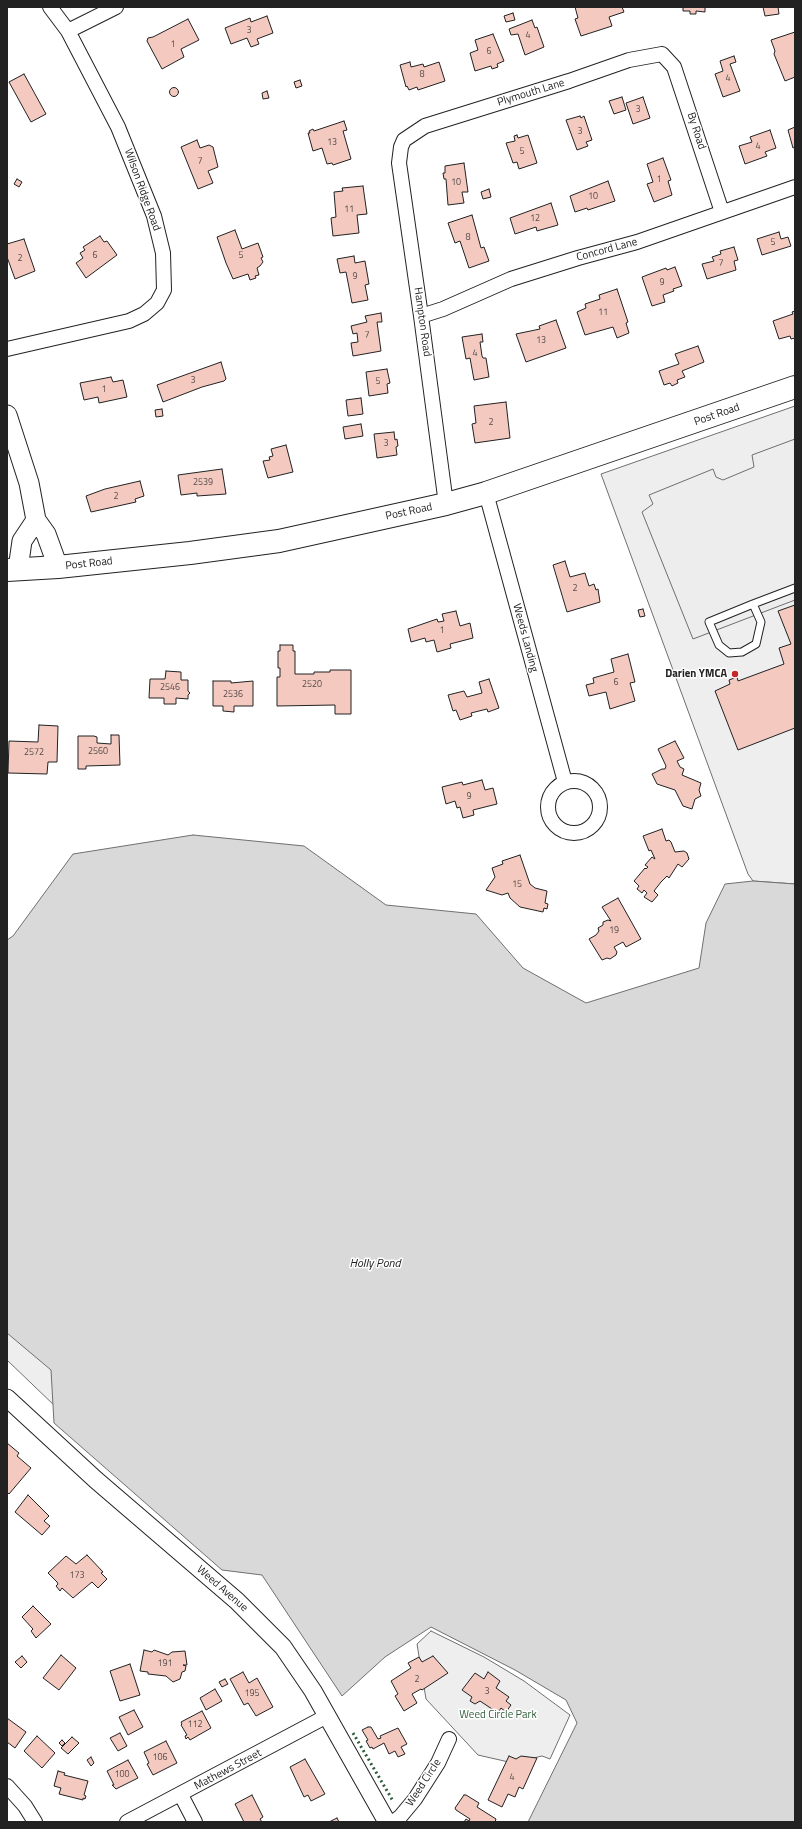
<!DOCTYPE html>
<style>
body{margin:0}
#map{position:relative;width:802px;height:1829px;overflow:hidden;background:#fff;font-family:"Titillium Web",sans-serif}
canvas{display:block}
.frame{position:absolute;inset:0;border:8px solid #222;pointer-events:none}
</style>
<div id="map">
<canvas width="802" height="1829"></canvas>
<div class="frame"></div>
</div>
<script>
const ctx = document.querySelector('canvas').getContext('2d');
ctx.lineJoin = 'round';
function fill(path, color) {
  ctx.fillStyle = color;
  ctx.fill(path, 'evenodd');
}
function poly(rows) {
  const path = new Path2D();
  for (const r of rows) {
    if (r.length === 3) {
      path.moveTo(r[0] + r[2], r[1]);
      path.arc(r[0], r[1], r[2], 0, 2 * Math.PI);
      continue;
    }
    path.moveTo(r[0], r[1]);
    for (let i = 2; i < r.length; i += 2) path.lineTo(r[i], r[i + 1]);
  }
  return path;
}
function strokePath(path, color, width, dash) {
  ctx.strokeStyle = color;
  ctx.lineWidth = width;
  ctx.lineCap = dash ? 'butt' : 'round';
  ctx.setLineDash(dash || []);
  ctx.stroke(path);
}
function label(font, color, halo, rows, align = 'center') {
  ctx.font = font + ' "Titillium Web",sans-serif';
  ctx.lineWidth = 3;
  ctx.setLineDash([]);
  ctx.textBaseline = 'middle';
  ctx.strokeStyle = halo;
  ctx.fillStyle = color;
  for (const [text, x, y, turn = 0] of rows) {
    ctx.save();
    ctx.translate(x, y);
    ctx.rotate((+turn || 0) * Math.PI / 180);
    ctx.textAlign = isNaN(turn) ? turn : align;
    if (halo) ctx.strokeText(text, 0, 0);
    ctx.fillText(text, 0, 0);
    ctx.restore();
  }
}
const green = poly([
 [795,406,795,884,753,881,748,874,601,474,795,406],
 [7,1304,51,1338,83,1433,7,1360,7,1304],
 [431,1631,484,1657,524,1681,570,1715,550,1759,542,1756,513,1763,478,1755,426,1699,417,1644,431,1631]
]);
fill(green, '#eee');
strokePath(green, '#6f6f6f', 1);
const parking = poly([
 [795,439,795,600,693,639,642,512,653,504,649,495,713,469,716,477,723,480,754,467,752,455,795,439]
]);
fill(parking, '#ededed');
strokePath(parking, '#6f6f6f', 1);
const water = poly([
 [193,835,304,846,386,905,476,914,523,968,586,1003,699,968,706,923,725,884,753,881,795,884,795,1822,528,1822,577,1723,566,1700,515,1670,431,1627,385,1657,342,1696,262,1575,222,1570,54,1423,51,1370,7,1333,7,940,13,936,73,854,193,835]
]);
fill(water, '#d9d9d9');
strokePath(water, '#6f6f6f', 1);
const building = poly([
 [575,7,622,7,624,12,609,17,612,26,581,36,575,19,578,18,575,7],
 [683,7,705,7,705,12,696,11,696,14,690,14,690,11,683,11,683,7],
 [763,7,778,7,779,14,765,16,763,7],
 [513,13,515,20,506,22,504,16,513,13],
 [267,16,273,33,257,39,259,44,251,47,247,38,231,44,225,28,250,18,251,22,267,16],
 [188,19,199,40,181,49,184,57,162,69,147,41,148,38,153,37,188,19],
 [532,20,535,28,537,27,544,47,525,55,518,34,511,35,509,29,532,20],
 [795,32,795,77,785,81,774,54,775,51,771,40,795,32],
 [493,34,504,61,497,64,498,67,492,69,491,66,475,71,470,53,478,50,475,40,493,34],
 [734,56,736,62,730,64,740,91,723,97,715,74,723,71,720,61,734,56],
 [410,62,411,67,423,64,424,67,439,62,445,81,418,90,417,87,409,90,407,86,406,87,400,65,410,62],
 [24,74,46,114,31,122,9,82,24,74],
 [300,80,302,86,296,88,294,82,300,80],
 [174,92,4.5],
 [267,91,269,98,263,99,262,93,267,91],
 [622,97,626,110,614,114,609,101,622,97],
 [643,97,650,118,633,124,626,103,643,97],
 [580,116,581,118,584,116,592,140,586,142,588,146,577,150,566,120,580,116],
 [344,121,347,130,343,131,351,159,333,165,332,163,327,164,322,148,313,151,308,133,310,133,309,131,313,129,314,131,344,121],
 [795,127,795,147,793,148,788,130,795,127],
 [770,130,776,148,765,152,767,156,745,164,739,146,752,142,750,137,770,130],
 [517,135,518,138,528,135,537,163,519,169,517,162,513,163,506,143,515,141,514,136,517,135],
 [197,140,200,148,209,145,213,147,218,167,208,171,213,183,198,189,181,147,197,140],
 [663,158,671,180,668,181,672,195,654,202,647,184,653,182,647,164,663,158],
 [464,163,468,192,462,192,464,203,448,205,446,179,444,179,443,173,445,173,445,166,464,163],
 [17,179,22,182,19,187,14,184,17,179],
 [608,181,615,201,588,210,587,208,575,212,570,196,608,181],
 [363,186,367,214,357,215,359,233,333,236,331,218,336,217,334,192,343,191,342,188,363,186],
 [489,189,491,197,483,199,481,192,489,189],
 [551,203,558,225,537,231,536,227,515,234,510,218,551,203],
 [472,215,481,248,484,247,489,261,469,268,460,241,455,243,448,223,472,215],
 [235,230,242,249,258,243,263,257,261,258,263,262,260,266,257,268,259,275,255,276,256,278,250,280,248,274,233,279,226,263,217,237,235,230],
 [779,232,781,239,788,237,791,246,762,255,757,239,779,232],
 [100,236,104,242,107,241,117,255,86,278,76,263,83,258,80,253,85,250,83,247,100,236],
 [24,239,35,271,15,279,7,257,7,244,24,239],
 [734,247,738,260,734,261,736,270,707,279,702,264,714,261,712,257,721,254,720,251,734,247],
 [354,256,355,263,365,261,369,284,365,285,368,300,352,303,346,272,340,273,337,259,354,256],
 [675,267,682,286,673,289,674,291,663,295,665,302,652,306,642,277,666,268,667,270,675,267],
 [617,289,628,322,626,323,629,333,617,338,613,327,585,335,577,312,586,308,585,304,600,299,599,295,617,289],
 [795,311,795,338,791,339,790,336,779,339,773,321,793,314,792,312,795,311],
 [381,313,382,322,377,322,381,351,353,356,351,343,358,342,357,333,353,334,351,326,367,322,365,316,381,313],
 [556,320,566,348,526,362,516,334,540,329,539,326,556,320],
 [482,334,483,342,480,342,482,356,483,358,486,358,489,377,474,380,470,358,466,359,462,337,482,334],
 [698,346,704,362,682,371,685,377,677,380,678,383,672,386,670,383,664,385,659,371,679,364,675,354,698,346],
 [221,362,226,379,224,381,202,387,163,402,157,385,221,362],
 [387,369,390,383,387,384,388,393,369,396,366,372,387,369],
 [111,377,113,382,123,380,127,397,99,403,98,397,84,400,80,383,111,377],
 [361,398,363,414,348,416,346,400,361,398],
 [506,402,510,438,475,443,472,424,476,423,474,406,506,402],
 [162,409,163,416,156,417,155,410,162,409],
 [361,424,363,436,345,439,343,427,361,424],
 [394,432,395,440,397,439,398,446,396,447,397,455,377,458,374,434,394,432],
 [286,445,293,472,268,478,263,461,270,460,269,457,273,456,271,449,286,445],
 [222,469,226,494,197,496,197,493,181,495,178,475,222,469],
 [140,481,144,496,135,499,136,502,91,512,86,496,105,489,140,481],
 [565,561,570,577,585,573,589,586,594,584,596,590,598,589,600,602,567,612,553,565,565,561],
 [795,605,795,728,738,750,715,691,730,684,729,680,737,677,738,681,784,664,779,648,791,644,778,611,795,605],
 [643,609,645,616,640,617,638,610,643,609],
 [456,611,460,626,470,623,473,638,450,644,451,648,437,652,434,640,426,642,425,638,411,642,408,629,437,619,438,622,444,621,442,614,456,611],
 [280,645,293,645,293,651,295,651,295,674,314,674,314,672,330,672,330,670,351,670,351,714,335,714,335,705,277,706,277,677,280,677,280,668,278,668,278,651,280,651,280,645],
 [628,654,635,682,630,683,635,701,610,709,606,692,589,696,586,685,594,683,593,678,614,672,611,659,628,654],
 [166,671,181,672,181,680,188,680,188,691,190,693,188,695,188,699,176,698,176,704,164,704,164,698,149,698,150,679,165,679,166,671],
 [489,679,499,708,488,712,487,709,471,713,472,716,460,720,456,710,453,711,448,695,464,691,467,697,482,693,479,682,489,679],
 [213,681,231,681,231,683,253,681,253,706,234,706,234,712,223,711,223,706,213,706,213,681],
 [39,725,58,726,57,762,48,762,47,774,8,773,9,741,38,742,39,725],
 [111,735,119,735,120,765,86,766,86,769,78,769,78,736,94,736,97,737,97,743,111,744,111,735],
 [675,741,684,758,677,761,680,767,684,769,682,775,701,783,699,790,701,796,695,799,692,809,683,806,675,790,657,784,652,774,662,769,665,769,666,766,658,749,675,741],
 [482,780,485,790,493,788,497,804,473,810,474,815,463,818,460,807,457,808,455,801,446,804,442,787,462,782,463,785,482,780],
 [662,829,666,841,669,840,671,842,675,852,684,851,687,853,689,859,682,867,678,864,669,878,667,876,661,882,654,891,658,895,652,902,644,897,647,893,644,890,642,893,637,889,639,886,634,881,645,868,646,869,648,867,645,865,652,857,655,859,651,850,649,851,643,836,662,829],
 [520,855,530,884,535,888,547,891,545,903,548,904,547,909,544,908,543,912,520,907,510,898,508,893,502,895,486,890,495,877,492,868,503,864,502,861,520,855],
 [618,898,641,939,626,947,623,942,614,947,617,952,616,955,610,959,607,958,602,960,589,939,596,935,599,931,598,928,603,925,603,922,608,920,611,921,602,907,618,898],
 [7,1443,19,1453,17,1456,31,1468,9,1494,7,1492,7,1443],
 [28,1495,49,1516,44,1521,50,1526,42,1535,15,1512,28,1495],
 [87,1555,103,1572,101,1573,107,1579,98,1588,92,1582,73,1598,62,1588,60,1591,56,1586,58,1584,57,1582,48,1573,66,1556,76,1564,87,1555],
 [33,1606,51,1624,36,1638,31,1631,33,1629,22,1617,33,1606],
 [144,1650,152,1652,154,1650,168,1655,172,1652,185,1651,187,1665,183,1665,186,1666,185,1671,182,1672,180,1679,173,1682,166,1676,148,1674,148,1672,140,1671,144,1650],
 [61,1655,76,1668,59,1690,43,1678,61,1655],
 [22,1656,27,1662,21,1668,15,1662,22,1656],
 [433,1656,448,1673,422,1690,421,1689,412,1694,417,1703,404,1711,395,1696,398,1694,391,1681,411,1668,408,1663,419,1657,422,1662,433,1656],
 [130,1664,140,1695,120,1701,110,1671,130,1664],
 [243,1672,249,1683,257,1678,273,1707,256,1716,248,1703,244,1705,230,1679,243,1672],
 [488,1672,500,1681,496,1688,509,1697,506,1701,511,1705,506,1712,501,1708,498,1713,480,1701,475,1704,470,1701,472,1697,462,1690,475,1673,484,1679,488,1672],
 [225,1679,228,1684,222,1687,219,1682,225,1679],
 [215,1689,222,1701,206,1710,200,1698,215,1689],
 [134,1710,143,1727,128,1735,119,1717,134,1710],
 [202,1711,211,1728,190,1740,188,1737,186,1739,185,1736,187,1735,181,1725,182,1724,181,1722,202,1711],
 [7,1718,26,1732,15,1748,7,1742,7,1718],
 [368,1727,371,1727,378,1739,381,1738,380,1736,398,1728,407,1744,401,1747,405,1754,398,1757,395,1751,389,1754,384,1743,373,1749,372,1747,370,1748,366,1741,368,1740,362,1730,368,1727],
 [120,1733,127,1746,118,1751,110,1738,120,1733],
 [37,1736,55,1753,42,1768,24,1751,37,1736],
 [72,1737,79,1743,68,1754,61,1748,72,1737],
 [62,1740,65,1743,62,1746,59,1743,62,1740],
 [166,1741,177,1763,153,1775,147,1764,149,1763,144,1752,166,1741],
 [509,1756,516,1759,521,1756,537,1758,523,1789,519,1787,515,1797,508,1794,502,1807,488,1800,509,1756],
 [91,1757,94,1763,91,1766,87,1760,91,1757],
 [305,1759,325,1794,311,1801,308,1795,304,1797,290,1767,305,1759],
 [128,1760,138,1778,116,1789,112,1785,114,1785,107,1771,128,1760],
 [58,1771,65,1773,64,1775,88,1781,84,1795,86,1796,85,1799,83,1798,83,1800,59,1794,61,1788,54,1786,58,1771],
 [252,1795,263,1817,260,1819,262,1822,244,1822,235,1804,252,1795],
 [464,1795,466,1795,479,1803,477,1807,496,1819,495,1822,464,1822,466,1819,469,1821,470,1819,456,1810,455,1808,464,1795],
 [337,1818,339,1822,329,1822,337,1818]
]);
fill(building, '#f3c9c0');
strokePath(building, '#222', 1);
const service = poly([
 [753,604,761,622,756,644,742,652,729,653,719,645,709,622,753,604,795,588]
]);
const minor = poly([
 [68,31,116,7],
 [421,316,443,309,511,279,578,258,637,242,795,187],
 [7,349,129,321,144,314,157,303,164,290,163,253,154,216,118,127,68,31,50,7],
 [486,493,565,782],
 [446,504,421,316,399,163,401,147,404,140,425,126,569,81,629,60,662,54,674,67,722,212],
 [574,807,26],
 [7,1786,25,1806,35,1822],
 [181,1795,195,1822],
 [127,1822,327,1716],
 [393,1822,400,1817,415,1799,438,1763,449,1739]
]);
const tertiary = poly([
 [7,1398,96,1480,237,1601,283,1647,313,1691,387,1822]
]);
const secondary = poly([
 [7,415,29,483,36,520,46,534,58,567],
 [18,569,22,541,36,520]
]);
const primary = poly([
 [7,570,58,567,190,553,279,541,446,504,486,493,795,387]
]);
strokePath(service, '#222', 9);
strokePath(minor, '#222', 16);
strokePath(tertiary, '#222', 19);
strokePath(secondary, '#222', 21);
strokePath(primary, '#222', 24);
strokePath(service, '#fff', 7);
strokePath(minor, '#fff', 14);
strokePath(tertiary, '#fff', 17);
strokePath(secondary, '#fff', 19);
strokePath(primary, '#fff', 22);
strokePath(poly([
 [353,1733,393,1801]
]), '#2f5e38', 3, [2, 3]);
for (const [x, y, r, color] of [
 [735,674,4,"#c62828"]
]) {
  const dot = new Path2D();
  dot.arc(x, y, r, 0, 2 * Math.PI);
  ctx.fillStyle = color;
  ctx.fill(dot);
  strokePath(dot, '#fff', 1.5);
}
label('9px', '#564c4a', null, [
 ["3",249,31],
 ["4",528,36],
 ["1",173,45],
 ["6",489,52],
 ["8",422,75],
 ["4",728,79],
 ["3",638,110],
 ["3",580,132],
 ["13",332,143],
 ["4",758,147],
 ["5",522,152],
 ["7",200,162],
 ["1",659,180],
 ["10",456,183],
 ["10",593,197],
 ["11",349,210],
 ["12",535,219],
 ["8",468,238],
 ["5",773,243],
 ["6",95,256],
 ["5",241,256],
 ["2",20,259],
 ["7",721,264],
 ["9",355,277],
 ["9",662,283],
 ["11",603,313],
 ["7",367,336],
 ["13",541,341],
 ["4",475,354],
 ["3",193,381],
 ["5",378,382],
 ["1",104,390],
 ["2",491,423],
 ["3",386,444],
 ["2539",203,483],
 ["2",116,497],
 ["2",575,589],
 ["1",442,631],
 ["6",616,683],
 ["2520",312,685],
 ["2546",170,688],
 ["2536",233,695],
 ["2560",98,752],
 ["2572",34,753],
 ["9",469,797],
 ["15",517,885],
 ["19",614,931],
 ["173",77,1576],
 ["191",165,1664],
 ["2",417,1680],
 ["3",487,1692],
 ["195",252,1694],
 ["112",195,1725],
 ["106",160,1758],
 ["100",122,1775],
 ["4",512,1778]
]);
label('11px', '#222', '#fff', [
 ["Plymouth Lane",531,93,-17],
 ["By Road",696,131,72],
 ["Wilson Ridge Road",142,190,70],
 ["Concord Lane",607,250,-15],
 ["Hampton Road",422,322,82],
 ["Post Road",717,415,-19],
 ["Post Road",409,512,-12],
 ["Post Road",89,564,-6],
 ["Weeds Landing",525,638,75],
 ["Weed Avenue",222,1589,41],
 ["Mathews Street",228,1770,-28],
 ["Weed Circle",424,1783,-57]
]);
label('bold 11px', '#222', '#fff', [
 ["Darien YMCA",727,674]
], 'right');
label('11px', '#2f5e38', '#fff', [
 ["Weed Circle Park",498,1715]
]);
label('italic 12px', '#222', '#fff', [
 ["Holly Pond",375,1264]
]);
</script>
